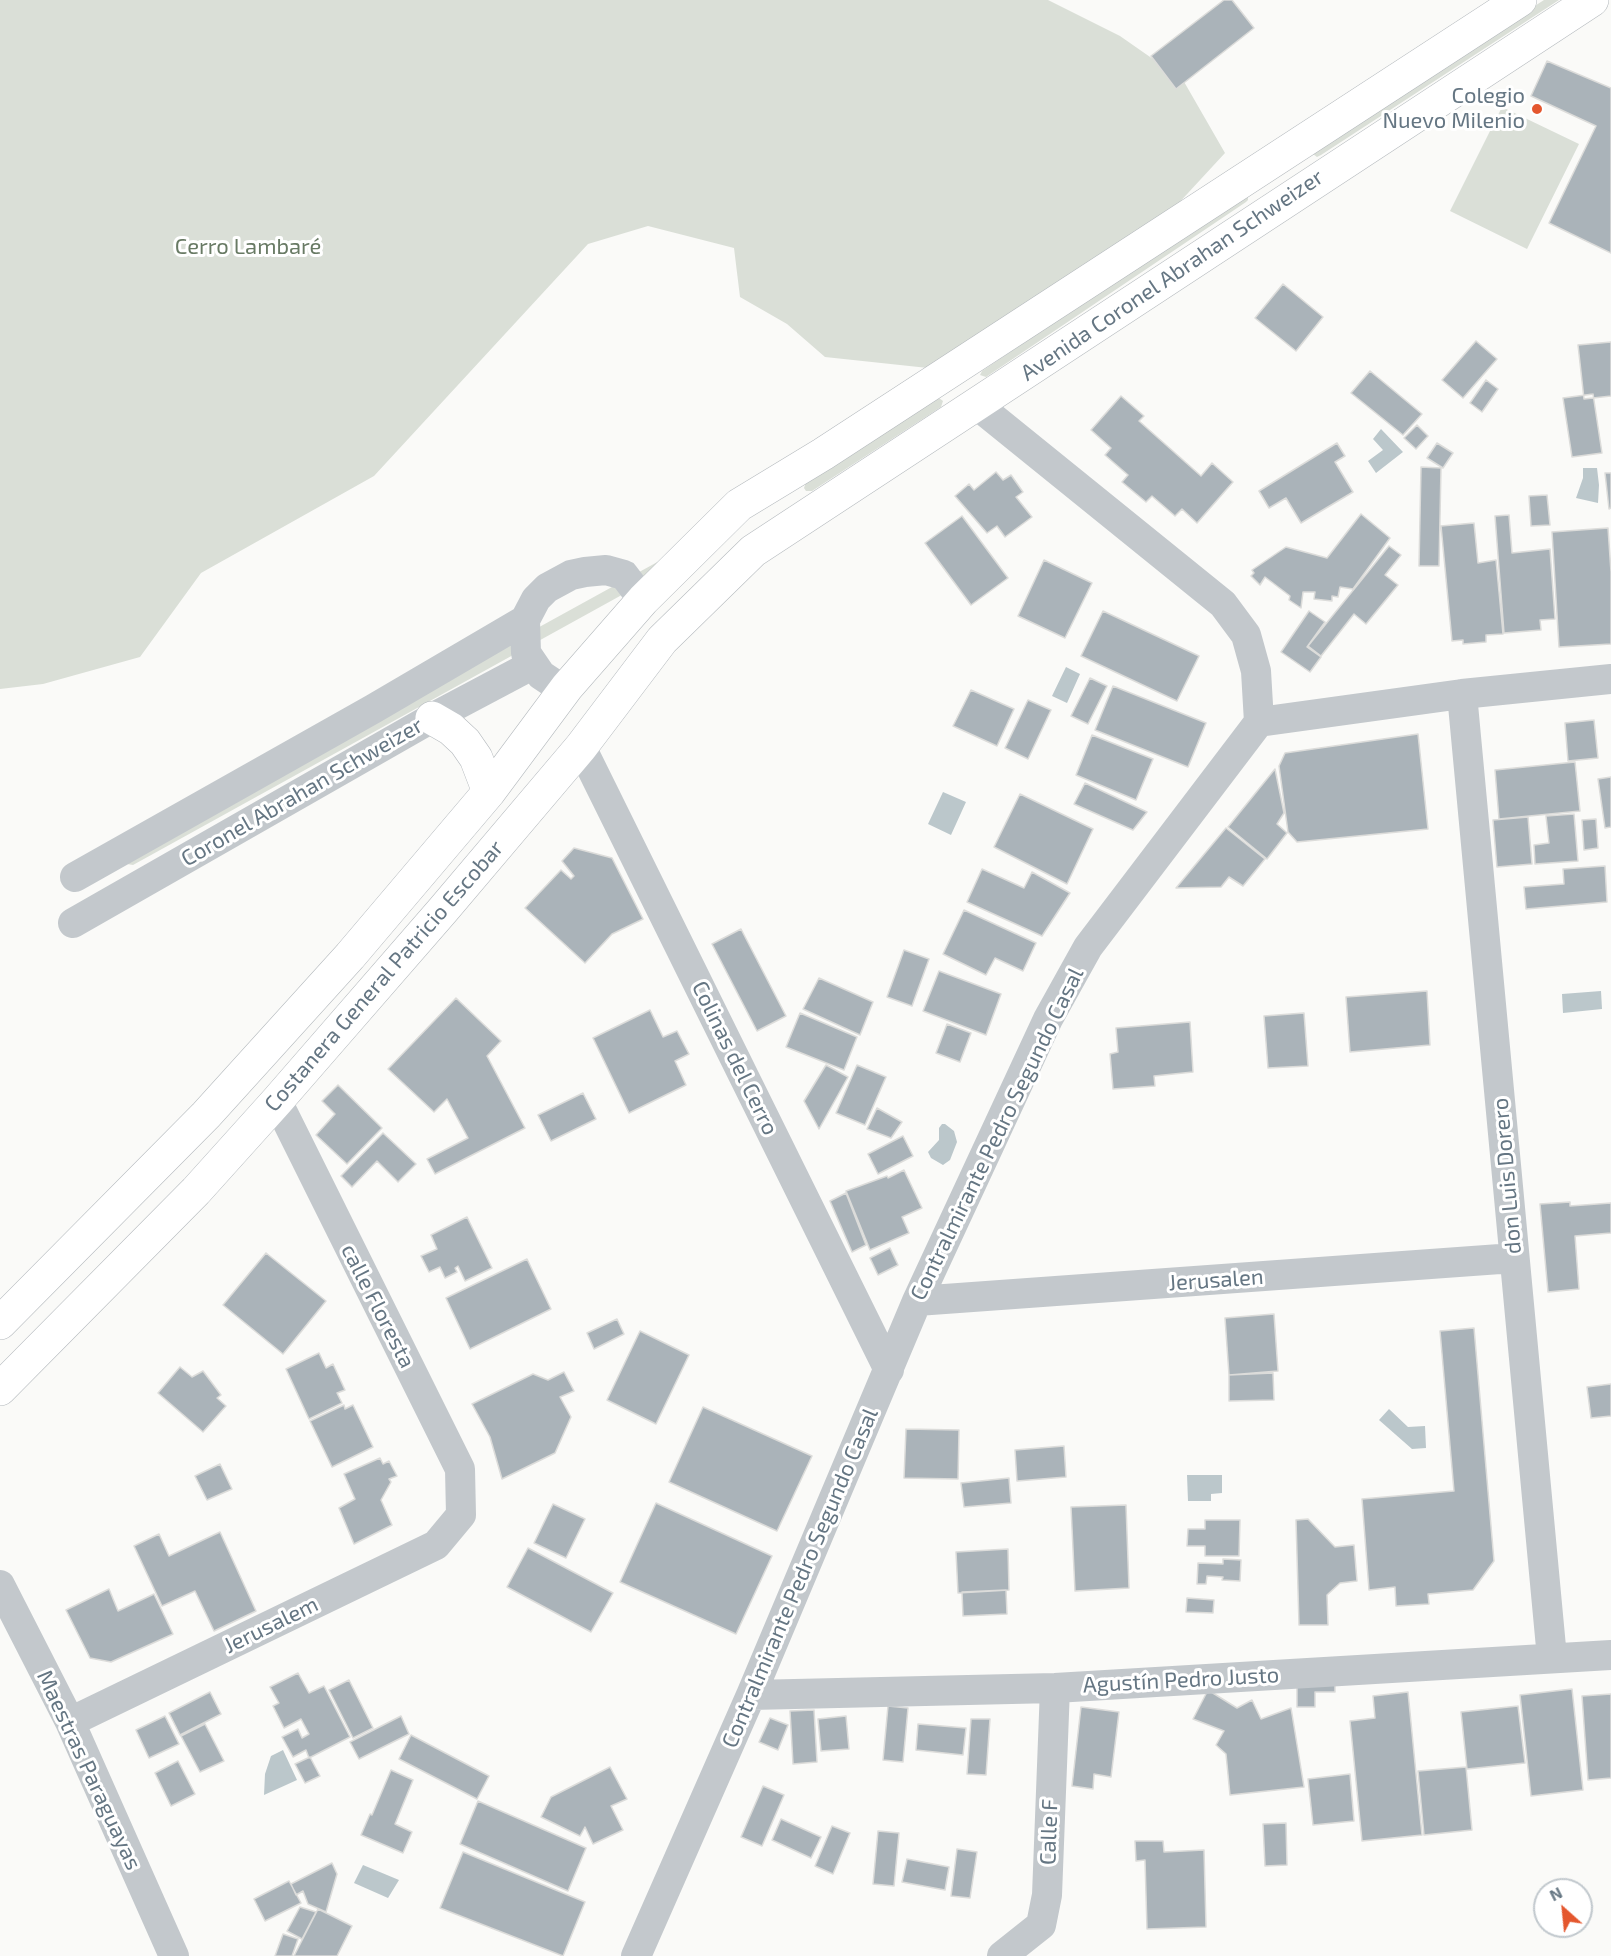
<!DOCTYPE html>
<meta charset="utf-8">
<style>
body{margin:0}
#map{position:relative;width:1611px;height:1956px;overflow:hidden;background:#fafaf8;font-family:"Exo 2",sans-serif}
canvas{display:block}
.north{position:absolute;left:1533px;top:1878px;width:60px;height:60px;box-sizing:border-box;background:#fff;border:2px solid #c1c8cd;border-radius:50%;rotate:333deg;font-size:16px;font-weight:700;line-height:24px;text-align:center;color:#657683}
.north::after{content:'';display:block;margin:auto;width:21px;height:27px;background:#e4572e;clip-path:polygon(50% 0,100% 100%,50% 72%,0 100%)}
</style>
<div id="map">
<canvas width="1611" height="1956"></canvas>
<div class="north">N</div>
</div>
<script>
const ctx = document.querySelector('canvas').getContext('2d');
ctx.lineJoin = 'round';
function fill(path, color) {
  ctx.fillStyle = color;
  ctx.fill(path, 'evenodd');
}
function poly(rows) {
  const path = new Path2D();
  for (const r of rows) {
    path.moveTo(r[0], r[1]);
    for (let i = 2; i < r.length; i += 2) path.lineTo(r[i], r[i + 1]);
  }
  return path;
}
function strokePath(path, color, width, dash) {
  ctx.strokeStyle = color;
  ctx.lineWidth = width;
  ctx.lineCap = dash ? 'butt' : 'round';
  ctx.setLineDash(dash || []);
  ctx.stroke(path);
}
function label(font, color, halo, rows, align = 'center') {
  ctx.font = font + ' "Exo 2",sans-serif';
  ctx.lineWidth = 6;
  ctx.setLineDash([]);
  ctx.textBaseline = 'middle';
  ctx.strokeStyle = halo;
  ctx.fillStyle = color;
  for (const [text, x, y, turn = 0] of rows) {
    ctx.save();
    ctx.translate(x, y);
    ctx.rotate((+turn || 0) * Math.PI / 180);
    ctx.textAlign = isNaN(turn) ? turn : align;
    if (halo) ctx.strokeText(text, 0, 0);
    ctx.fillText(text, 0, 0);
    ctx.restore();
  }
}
fill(poly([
 [0,0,1048,0,1120,36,1183,80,1225,153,1176,206,928,368,825,357,787,324,740,297,734,248,648,226,588,244,374,476,201,573,140,657,43,684,0,689],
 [1544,0,1559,0,1321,155,1317,157,1313,154,1316,148],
 [1502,107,1579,144,1527,249,1450,211],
 [1242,196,1248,196,1248,200,1246,202,986,377,980,375,982,371],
 [939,398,943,401,941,407,812,491,806,491,804,488,806,482],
 [661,560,667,570,133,865,127,864,127,854]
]), '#dadfd7');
fill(poly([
 [1381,429,1403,452,1376,473,1368,461,1383,450,1373,439],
 [1583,468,1597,468,1599,485,1598,503,1576,498,1583,478],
 [1066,667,1080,674,1067,703,1052,696],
 [943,792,966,802,951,835,928,824],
 [1601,991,1602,1009,1563,1013,1562,994],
 [942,1124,945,1124,954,1131,957,1142,950,1160,943,1165,931,1158,928,1152,939,1140,939,1128],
 [1389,1409,1408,1427,1425,1426,1426,1448,1412,1449,1379,1420],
 [1187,1475,1222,1475,1222,1493,1211,1494,1211,1501,1188,1501],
 [283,1750,297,1780,264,1795,265,1774,271,1756],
 [363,1865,399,1880,388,1898,354,1883]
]), '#bbc7cb');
const building = poly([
 [1224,0,1232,0,1254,28,1176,89,1151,56,1224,0],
 [1547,61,1611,88,1611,253,1549,223,1596,126,1531,96,1547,61],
 [1283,284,1323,317,1296,351,1255,318,1283,284],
 [1476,341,1497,359,1463,398,1442,380,1476,341],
 [1611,342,1611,396,1584,399,1578,345,1611,342],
 [1370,371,1422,414,1403,435,1351,393,1370,371],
 [1486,380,1498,389,1482,412,1470,403,1486,380],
 [1593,394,1602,453,1572,457,1563,398,1593,394],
 [1121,396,1144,416,1139,421,1201,476,1212,463,1233,482,1197,523,1182,509,1175,516,1152,496,1146,502,1122,482,1128,475,1105,455,1111,448,1091,430,1121,396],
 [1417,425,1428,436,1416,449,1404,438,1417,425],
 [1337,443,1345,456,1335,462,1353,492,1301,523,1286,498,1269,508,1259,491,1337,443],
 [1437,443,1453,453,1443,468,1427,458,1437,443],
 [1421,467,1441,468,1439,566,1419,566,1421,467],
 [996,472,1003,480,1011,475,1023,492,1016,497,1032,517,1005,537,997,526,987,533,955,496,969,484,974,490,996,472],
 [1605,473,1611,473,1611,508,1609,509,1605,473],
 [1547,495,1550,525,1531,526,1529,496,1547,495],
 [1361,514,1390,538,1353,589,1340,587,1338,597,1332,596,1332,601,1314,599,1315,592,1303,592,1301,608,1289,600,1290,596,1265,577,1260,585,1251,576,1254,573,1252,570,1286,547,1327,558,1361,514],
 [1509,515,1512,553,1550,549,1555,619,1540,620,1541,630,1504,633,1495,516,1509,515],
 [962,516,1008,578,971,605,925,543,962,516],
 [1474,523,1478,563,1496,560,1503,634,1486,635,1486,642,1463,644,1463,640,1452,641,1441,526,1474,523],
 [1608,528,1611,572,1611,644,1559,647,1552,532,1608,528],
 [1389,546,1401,555,1385,575,1398,585,1366,624,1354,614,1321,656,1308,646,1389,546],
 [1044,560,1092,583,1065,638,1018,616,1044,560],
 [1103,611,1199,656,1177,701,1081,656,1103,611],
 [1309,611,1325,622,1307,647,1321,657,1310,672,1281,652,1309,611],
 [1090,678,1107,686,1088,724,1071,716,1090,678],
 [1113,686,1206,723,1188,767,1095,730,1113,686],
 [971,690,1014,709,997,746,953,726,971,690],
 [1028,700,1051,710,1028,759,1005,748,1028,700],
 [1594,720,1598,758,1568,761,1565,723,1594,720],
 [1418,734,1428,829,1297,842,1288,832,1279,766,1285,753,1418,734],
 [1092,735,1153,759,1136,800,1076,775,1092,735],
 [1575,762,1580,811,1499,819,1495,770,1575,762],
 [1275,769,1284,813,1277,824,1287,833,1267,859,1228,827,1275,769],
 [1611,777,1611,827,1605,828,1598,779,1611,777],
 [1085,783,1147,812,1133,830,1074,804,1085,783],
 [1020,794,1093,829,1067,884,994,847,1020,794],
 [1574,814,1578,861,1535,864,1534,845,1549,843,1546,816,1574,814],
 [1528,817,1532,864,1497,867,1493,820,1528,817],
 [1596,819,1598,848,1584,850,1582,820,1596,819],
 [1226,828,1265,859,1243,886,1229,877,1221,887,1176,888,1226,828],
 [574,848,612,858,643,919,612,934,585,963,525,908,561,870,571,879,574,876,562,861,574,848],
 [1605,866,1607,902,1526,909,1524,887,1564,884,1563,869,1605,866],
 [982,869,1024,888,1032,872,1070,893,1042,936,967,902,982,869],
 [964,910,1036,943,1023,971,995,958,986,975,943,954,964,910],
 [741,929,786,1016,757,1031,712,944,741,929],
 [904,950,929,959,912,1006,887,997,904,950],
 [939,971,1001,994,986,1035,923,1011,939,971],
 [819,978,873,1002,860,1035,803,1009,819,978],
 [1427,991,1430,1045,1350,1052,1346,997,1427,991],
 [456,998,501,1041,487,1056,525,1128,435,1174,427,1159,468,1138,447,1099,434,1112,388,1069,456,998],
 [650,1010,663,1037,677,1031,689,1054,675,1061,686,1085,629,1113,593,1038,650,1010],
 [800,1013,857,1037,844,1070,786,1047,800,1013],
 [1304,1013,1308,1066,1268,1068,1264,1016,1304,1013],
 [1190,1022,1193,1072,1154,1076,1155,1086,1113,1089,1110,1054,1118,1052,1116,1028,1190,1022],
 [947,1024,971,1033,960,1062,936,1053,947,1024],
 [826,1065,848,1077,819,1129,804,1101,826,1065],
 [857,1065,886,1077,865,1125,836,1113,857,1065],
 [338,1085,382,1128,347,1164,316,1135,335,1114,322,1101,338,1085],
 [583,1093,596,1119,551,1141,538,1115,583,1093],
 [877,1108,902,1122,891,1138,867,1129,877,1108],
 [383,1133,416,1164,398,1182,377,1161,352,1187,341,1176,383,1133],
 [903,1136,913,1156,878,1174,868,1154,903,1136],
 [904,1170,922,1208,902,1217,909,1233,870,1250,846,1191,887,1176,888,1178,904,1170],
 [846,1193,866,1245,852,1252,830,1201,846,1193],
 [1570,1202,1570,1206,1611,1203,1611,1233,1575,1236,1579,1289,1548,1292,1540,1204,1570,1202],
 [467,1217,492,1268,465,1281,458,1266,455,1268,457,1272,445,1278,440,1267,429,1272,421,1256,437,1249,431,1235,467,1217],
 [890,1248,898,1265,878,1275,870,1258,890,1248],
 [266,1253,326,1301,283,1354,223,1305,266,1253],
 [527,1259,551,1309,470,1349,446,1298,527,1259],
 [1274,1314,1278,1371,1229,1375,1225,1318,1274,1314],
 [617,1319,624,1334,594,1349,587,1333,617,1319],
 [1474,1328,1494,1561,1473,1590,1428,1594,1429,1604,1396,1606,1395,1587,1369,1590,1362,1499,1454,1491,1440,1331,1474,1328],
 [640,1331,689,1355,656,1424,607,1400,640,1331],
 [319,1353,326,1368,333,1364,345,1390,337,1393,342,1403,309,1419,286,1369,319,1353],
 [180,1367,192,1377,203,1371,221,1395,217,1398,226,1406,203,1432,158,1393,180,1367],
 [564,1372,574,1391,560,1397,571,1417,555,1453,502,1479,490,1437,472,1404,533,1374,548,1380,564,1372],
 [1273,1373,1274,1400,1229,1401,1229,1375,1273,1373],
 [1611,1384,1611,1416,1591,1418,1587,1387,1611,1384],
 [344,1405,345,1409,353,1405,373,1447,332,1467,310,1421,344,1405],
 [703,1407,812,1456,777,1531,669,1482,703,1407],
 [906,1429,959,1430,958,1479,904,1478,906,1429],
 [1064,1446,1066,1477,1017,1481,1015,1450,1064,1446],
 [380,1458,383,1464,389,1461,397,1476,389,1479,391,1482,381,1500,392,1525,354,1544,339,1508,355,1499,344,1474,380,1458],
 [220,1464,232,1489,207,1500,195,1476,220,1464],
 [1009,1478,1011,1503,964,1507,961,1483,1009,1478],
 [656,1503,772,1556,736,1634,620,1582,656,1503],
 [553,1504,585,1519,566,1558,534,1543,553,1504],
 [1126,1505,1129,1588,1075,1591,1071,1507,1126,1505],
 [1308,1519,1335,1547,1354,1545,1357,1581,1340,1583,1327,1595,1328,1625,1299,1625,1296,1520,1308,1519],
 [1205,1520,1240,1520,1239,1556,1205,1556,1205,1546,1187,1546,1188,1529,1205,1529,1205,1520],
 [220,1532,256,1611,214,1631,195,1591,162,1606,134,1546,159,1534,169,1556,220,1532],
 [528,1548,613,1593,591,1632,507,1587,528,1548],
 [1008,1549,1009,1590,958,1593,956,1552,1008,1549],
 [1223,1559,1241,1560,1240,1581,1222,1580,1223,1577,1207,1576,1206,1584,1197,1584,1198,1563,1223,1564,1223,1559],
 [109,1589,118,1611,154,1594,173,1634,111,1662,90,1658,66,1610,109,1589],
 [1006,1590,1007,1614,963,1616,962,1592,1006,1590],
 [1187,1598,1214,1600,1213,1613,1186,1612,1187,1598],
 [298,1673,309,1693,324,1686,350,1737,309,1758,306,1750,293,1757,282,1737,298,1729,302,1738,309,1734,301,1719,284,1728,273,1706,279,1703,270,1687,298,1673],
 [1335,1679,1335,1692,1315,1692,1315,1707,1297,1707,1297,1680,1335,1679],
 [349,1680,373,1728,353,1738,329,1690,349,1680],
 [1572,1689,1583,1790,1531,1796,1520,1695,1572,1689],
 [1208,1690,1237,1708,1252,1700,1261,1719,1291,1708,1304,1787,1230,1795,1226,1754,1216,1745,1224,1731,1193,1719,1208,1690],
 [210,1692,221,1714,180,1735,169,1713,210,1692],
 [1408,1692,1422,1835,1362,1841,1350,1721,1375,1718,1373,1696,1408,1692],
 [1611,1694,1611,1778,1588,1780,1582,1696,1611,1694],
 [888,1706,908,1708,903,1762,883,1760,888,1706],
 [1518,1706,1525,1763,1467,1769,1461,1712,1518,1706],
 [1081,1707,1119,1712,1111,1777,1094,1774,1093,1789,1072,1786,1081,1707],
 [814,1710,817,1762,793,1764,790,1711,814,1710],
 [165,1716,179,1744,149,1758,136,1730,165,1716],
 [401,1716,409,1734,359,1759,350,1742,401,1716],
 [846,1716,849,1749,821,1751,818,1719,846,1716],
 [770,1718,788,1725,778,1750,759,1742,770,1718],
 [971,1719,990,1719,986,1775,967,1774,971,1719],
 [205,1724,224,1761,200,1772,181,1736,205,1724],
 [918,1724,966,1728,963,1755,916,1750,918,1724],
 [411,1735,489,1776,477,1799,399,1759,411,1735],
 [310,1757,320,1776,305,1783,295,1764,310,1757],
 [178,1761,195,1794,171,1806,155,1773,178,1761],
 [610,1767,627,1799,611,1806,623,1830,593,1844,585,1827,580,1836,541,1817,551,1797,610,1767],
 [1466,1767,1472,1830,1424,1835,1418,1771,1466,1767],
 [391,1770,413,1780,395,1824,412,1832,403,1853,361,1835,370,1814,372,1815,391,1770],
 [1350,1774,1354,1821,1313,1825,1308,1779,1350,1774],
 [763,1786,784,1795,762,1846,741,1837,763,1786],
 [478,1801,586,1848,568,1891,460,1844,478,1801],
 [781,1819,821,1837,811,1858,772,1840,781,1819],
 [1286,1823,1287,1865,1265,1866,1263,1824,1286,1823],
 [832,1826,850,1833,833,1874,815,1866,832,1826],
 [878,1831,899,1833,894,1886,873,1884,878,1831],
 [1135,1841,1163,1841,1164,1852,1204,1850,1206,1927,1147,1929,1145,1860,1136,1861,1135,1841],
 [957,1849,977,1852,970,1898,951,1896,957,1849],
 [463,1852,585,1902,563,1956,440,1908,463,1852],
 [907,1859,949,1867,945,1890,902,1882,907,1859],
 [332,1863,337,1874,326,1912,308,1904,303,1891,296,1895,291,1884,332,1863],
 [289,1881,301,1903,265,1921,254,1899,289,1881],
 [300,1907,316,1912,302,1939,287,1931,300,1907],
 [318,1909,352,1926,337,1956,294,1956,318,1909],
 [283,1934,298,1939,292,1956,275,1956,283,1934]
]);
fill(building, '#aab3b9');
strokePath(building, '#dcdcda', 1.5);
const highway = poly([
 [432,718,451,729,465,742,476,758,489,792],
 [0,1323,206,1115,350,956,489,792,567,687,643,600,739,505,823,454,1520,0],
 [0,1389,196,1191,277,1101,443,910,581,747,662,640,753,551,1592,0]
]);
strokePath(highway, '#b4b9bd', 34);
strokePath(poly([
 [567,687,553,683,541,675,526,653,525,620,536,599,547,588,571,575,585,572,606,570,624,575,643,600],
 [1462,694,1552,1658],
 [1259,722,1462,694,1611,679],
 [581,747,889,1370],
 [75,877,373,709,525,620],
 [73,923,432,718,532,665],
 [917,1301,1514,1258],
 [0,1585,70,1722,174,1956],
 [751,1695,1055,1688,1611,1655],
 [70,1722,436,1545,461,1515,460,1469,277,1101],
 [636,1956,751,1695,917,1301,1048,1019,1088,947,1259,722,1256,671,1246,635,1223,604,977,405],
 [1002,1956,1041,1925,1047,1895,1055,1688]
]), '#c3c8cc', 30);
strokePath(highway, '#fff', 33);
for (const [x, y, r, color] of [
 [1537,109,6,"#e4572e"]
]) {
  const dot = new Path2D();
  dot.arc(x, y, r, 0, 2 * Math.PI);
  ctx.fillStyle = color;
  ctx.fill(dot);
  strokePath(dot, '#fff', 2);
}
label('22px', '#657683', '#fff', [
 ["Colegio",1525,96],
 ["Nuevo Milenio",1525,121]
], 'right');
label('22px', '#687a64', '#fff', [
 ["Cerro Lambaré",248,247]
]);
label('22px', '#657683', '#fff', [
 ["Avenida Coronel Abrahan Schweizer",1172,275,-34],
 ["Coronel Abrahan Schweizer",302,792,-30],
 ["Costanera General Patricio Escobar",384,976,-49],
 ["Colinas del Cerro",735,1058,64],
 ["Contralmirante Pedro Segundo Casal",997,1134,-64],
 ["don Luis Dorero",1507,1176,-95],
 ["Jerusalen",1216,1280,-4],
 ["calle Floresta",378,1306,63],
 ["Contralmirante Pedro Segundo Casal",800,1578,-67],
 ["Jerusalem",271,1625,-26],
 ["Agustín Pedro Justo",1181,1680,-3],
 ["Maestras Paraguayas",89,1770,65],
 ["Calle F",1049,1832,-88]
]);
</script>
